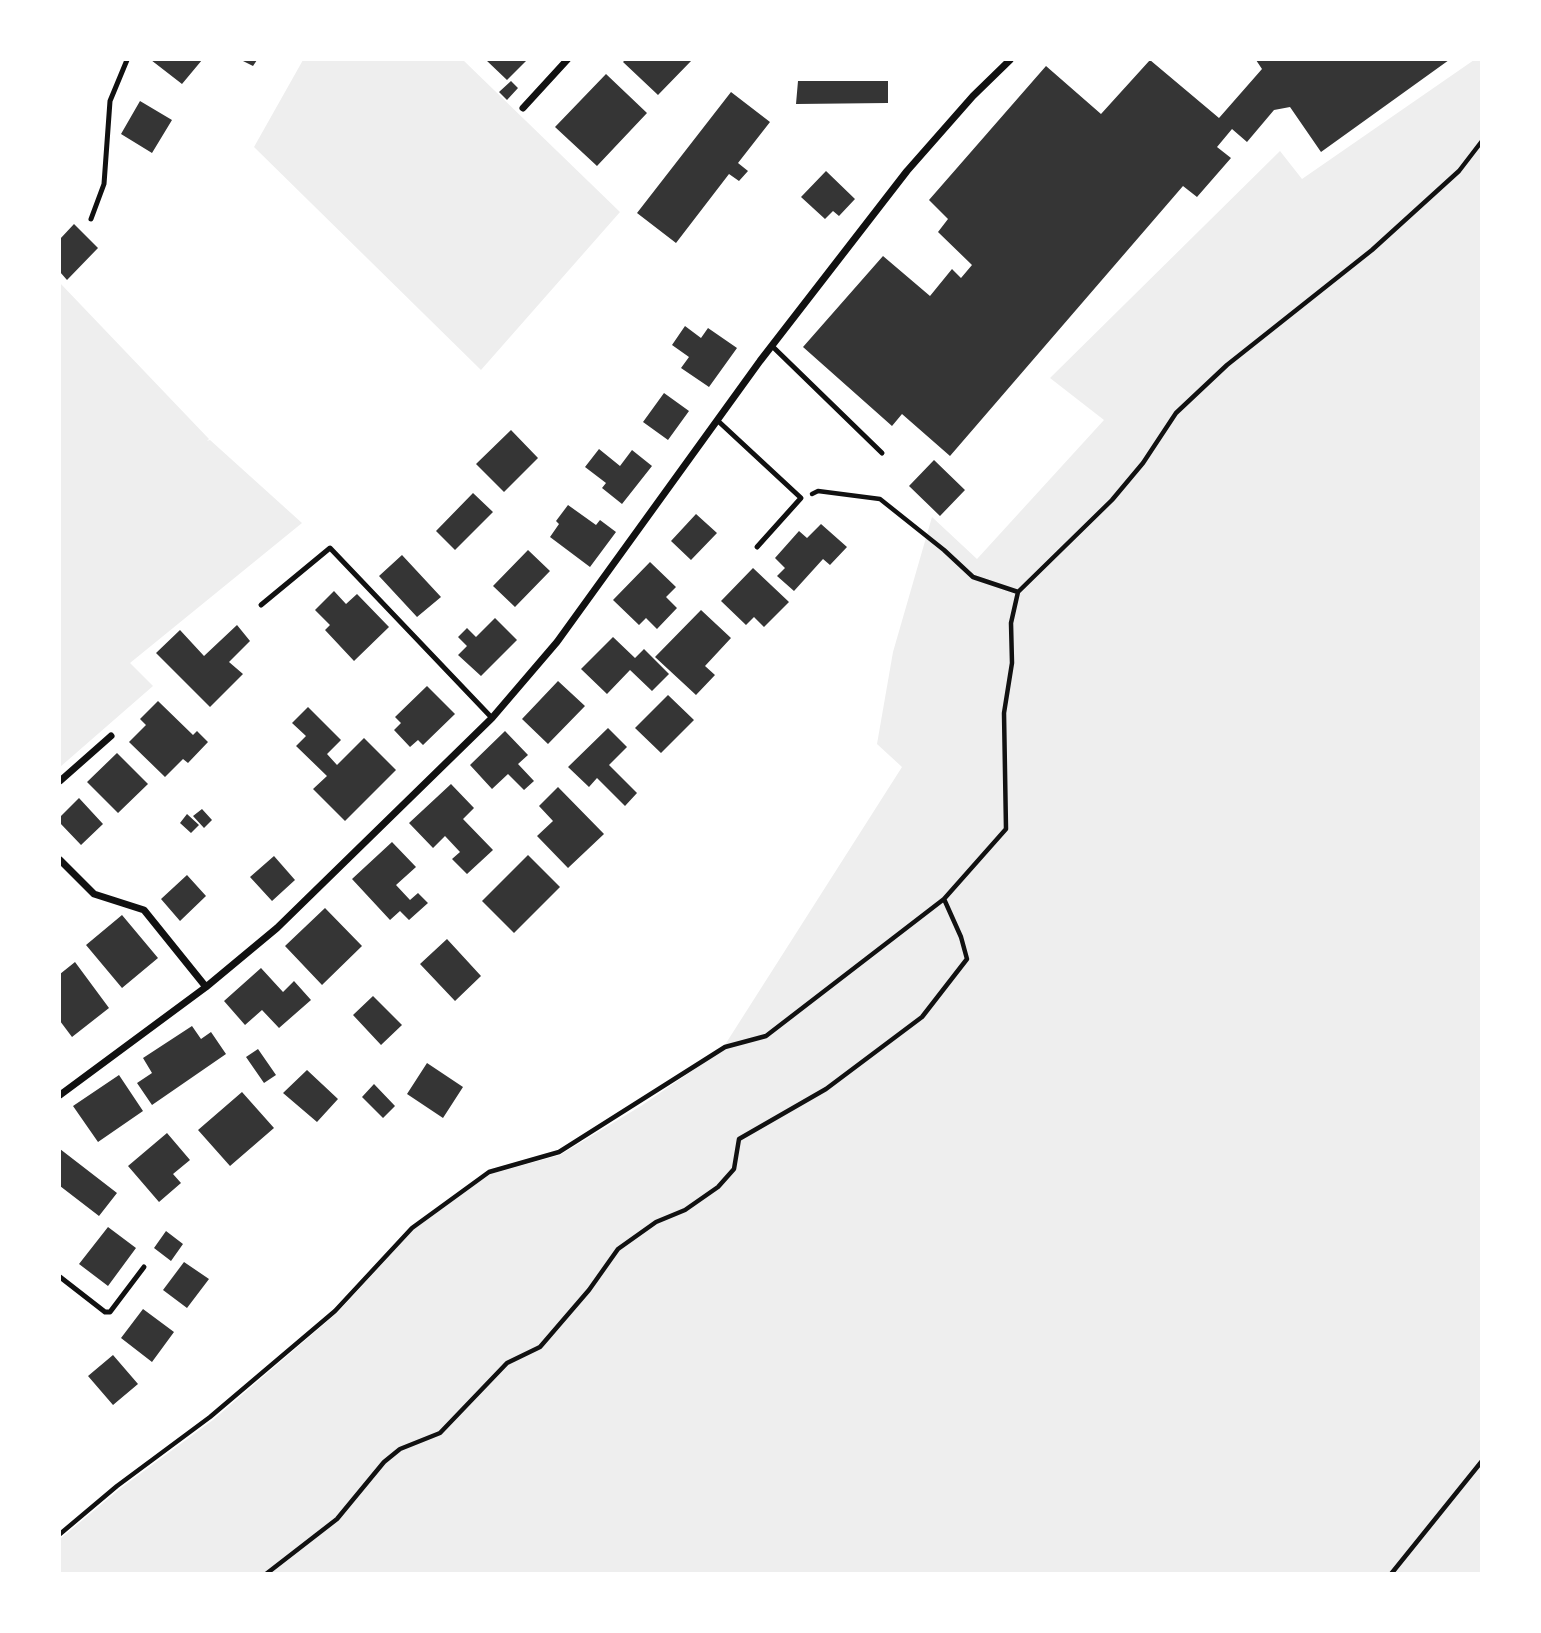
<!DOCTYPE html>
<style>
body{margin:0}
#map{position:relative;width:1541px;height:1633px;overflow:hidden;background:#fff;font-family:Cabin,sans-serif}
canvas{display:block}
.frame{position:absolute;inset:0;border:61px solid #fff;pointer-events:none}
</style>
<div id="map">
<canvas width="1541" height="1633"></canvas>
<div class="frame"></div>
</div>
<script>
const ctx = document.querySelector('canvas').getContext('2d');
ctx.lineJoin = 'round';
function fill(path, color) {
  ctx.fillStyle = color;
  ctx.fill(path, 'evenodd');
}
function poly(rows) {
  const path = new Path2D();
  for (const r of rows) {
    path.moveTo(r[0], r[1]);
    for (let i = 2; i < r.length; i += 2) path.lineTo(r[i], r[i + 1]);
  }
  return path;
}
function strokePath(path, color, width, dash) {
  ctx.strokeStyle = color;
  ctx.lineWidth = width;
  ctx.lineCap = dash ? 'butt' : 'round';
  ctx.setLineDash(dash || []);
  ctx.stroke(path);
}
fill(poly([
 [303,60,463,60,620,212,481,370,254,147],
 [1474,60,1481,60,1481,1573,60,1574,60,1539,121,1488,213,1420,338,1312,413,1230,490,1174,560,1155,641,1106,721,1051,902,767,877,744,893,652,932,517,977,559,1104,420,1050,378,1280,151,1302,179],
 [60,283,209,439,207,441,210,440,302,523,130,663,153,686,60,767]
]), '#eee');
fill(poly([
 [151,60,202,60,182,84],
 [241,60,257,60,253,66],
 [486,60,527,60,507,80],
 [625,60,692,60,658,95,623,62],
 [1150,60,1219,118,1262,69,1256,60,1449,60,1321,152,1290,107,1274,110,1247,142,1232,129,1217,147,1231,158,1197,197,1183,186,950,456,902,414,892,426,803,347,883,256,930,296,952,269,961,278,972,265,938,232,948,219,929,200,1046,66,1101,114],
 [606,74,647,113,597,166,555,127],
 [511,81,518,88,507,100,499,92],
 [798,81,888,81,888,103,796,104],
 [731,92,770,122,738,163,748,171,739,181,729,174,676,243,637,213],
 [140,101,172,120,152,153,121,134],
 [826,171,855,199,839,216,833,211,825,219,801,197],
 [74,224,98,248,67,280,60,272,60,239],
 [685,326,701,338,708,328,737,348,709,387,681,368,689,357,672,345],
 [664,393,689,411,668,440,643,422],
 [511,430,538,458,504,492,476,464],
 [599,449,620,466,632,450,652,466,622,504,602,488,606,483,585,467],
 [934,460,965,490,940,516,909,486],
 [473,493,493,512,455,550,436,531],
 [568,505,596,525,600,520,616,532,590,567,550,537,559,524,556,521],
 [696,514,717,533,691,560,671,541],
 [821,524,847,547,830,565,823,559,794,591,777,576,785,568,775,558,799,531,807,538],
 [528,550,550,571,515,607,493,586],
 [402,555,441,597,417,617,379,576],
 [650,562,676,587,666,597,677,608,657,629,646,618,639,625,613,600],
 [753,568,789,602,764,627,754,617,746,625,721,601],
 [334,591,346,604,357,594,389,627,354,661,325,630,330,625,315,610],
 [701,610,731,638,705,666,715,675,696,695,655,657],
 [495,618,517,640,481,676,458,655,467,646,458,637,467,628,476,637],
 [237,625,250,641,229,662,243,674,210,707,156,653,180,630,204,656],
 [613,637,635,658,644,649,669,674,652,691,630,670,607,694,581,669],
 [558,681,585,706,548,744,522,719],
 [427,686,455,714,423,745,418,740,410,747,394,730,401,723,395,717],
 [668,695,694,720,661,753,635,728],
 [158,701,193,735,197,731,208,742,188,763,183,759,165,777,129,742,146,725,140,719],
 [308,707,341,740,327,754,337,765,364,738,396,770,345,821,313,789,327,776,296,746,306,736,292,723],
 [608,728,627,747,609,765,637,793,625,806,597,778,589,787,568,767],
 [505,731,528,755,518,764,534,781,524,790,508,774,492,789,470,765],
 [117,753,148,784,118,813,87,782],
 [451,784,474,808,463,819,493,850,467,874,452,859,460,852,445,836,433,848,409,823],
 [558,787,604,834,568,868,537,836,553,821,539,806],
 [79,798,103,824,81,845,60,823,60,817],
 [202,809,212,820,204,828,193,816],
 [187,814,199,825,191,833,180,823],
 [392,842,416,867,396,885,410,900,418,893,428,903,409,920,400,911,390,920,352,879],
 [528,855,560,887,514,933,482,901],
 [274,856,295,880,272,901,250,877],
 [187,875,206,896,180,921,161,899],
 [325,908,362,946,322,985,285,946],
 [122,915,158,958,122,988,86,945],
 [447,939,481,976,455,1001,420,964],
 [75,962,109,1008,72,1037,60,1021,60,974],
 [261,968,283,992,294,981,311,1000,279,1028,262,1010,245,1025,224,1001],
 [373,996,402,1025,381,1045,353,1015],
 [192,1026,201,1039,211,1032,226,1054,152,1105,137,1083,152,1073,143,1058],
 [258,1049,276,1075,264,1083,246,1057],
 [427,1063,463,1087,443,1118,407,1094],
 [307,1070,338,1099,317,1122,283,1093],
 [119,1075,143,1111,98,1142,73,1106],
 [374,1084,395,1106,383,1118,362,1097],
 [242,1092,274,1128,230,1166,198,1130],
 [167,1133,190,1160,173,1174,181,1183,159,1202,128,1166],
 [60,1149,117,1193,99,1216,60,1186],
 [108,1227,136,1248,108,1286,79,1264],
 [166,1231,183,1244,171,1261,154,1248],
 [184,1262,209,1279,187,1308,163,1290],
 [143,1309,174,1332,152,1362,121,1338],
 [113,1355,138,1384,113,1405,88,1376]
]), '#353535');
strokePath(poly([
 [812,494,818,491,880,499,944,550,973,577,1018,592],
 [60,1534,117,1486,210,1417,335,1311,412,1228,489,1172,559,1152,725,1047,766,1036,944,899,1006,829,1004,713,1012,663,1011,623,1018,592,1112,500,1143,463,1176,413,1227,365,1372,250,1459,171,1482,141],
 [266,1574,337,1519,384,1462,400,1449,440,1433,507,1363,540,1347,589,1290,618,1249,656,1222,685,1210,718,1187,734,1169,739,1139,826,1089,922,1017,967,959,961,937,944,899],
 [1391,1574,1482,1461]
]), '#111', 4.5);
strokePath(poly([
 [91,219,104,184,110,101,127,60],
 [772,346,882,453],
 [717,420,801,498,757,547],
 [261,605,330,548,492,718],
 [60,1277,105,1312,110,1312,144,1267]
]), '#111', 5);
strokePath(poly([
 [523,108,567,60],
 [60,781,111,736],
 [60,860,94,894,144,910,206,987],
 [60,1095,206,987,277,928,492,718,557,642,760,361,907,171,973,96,1010,60]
]), '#111', 7);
</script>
